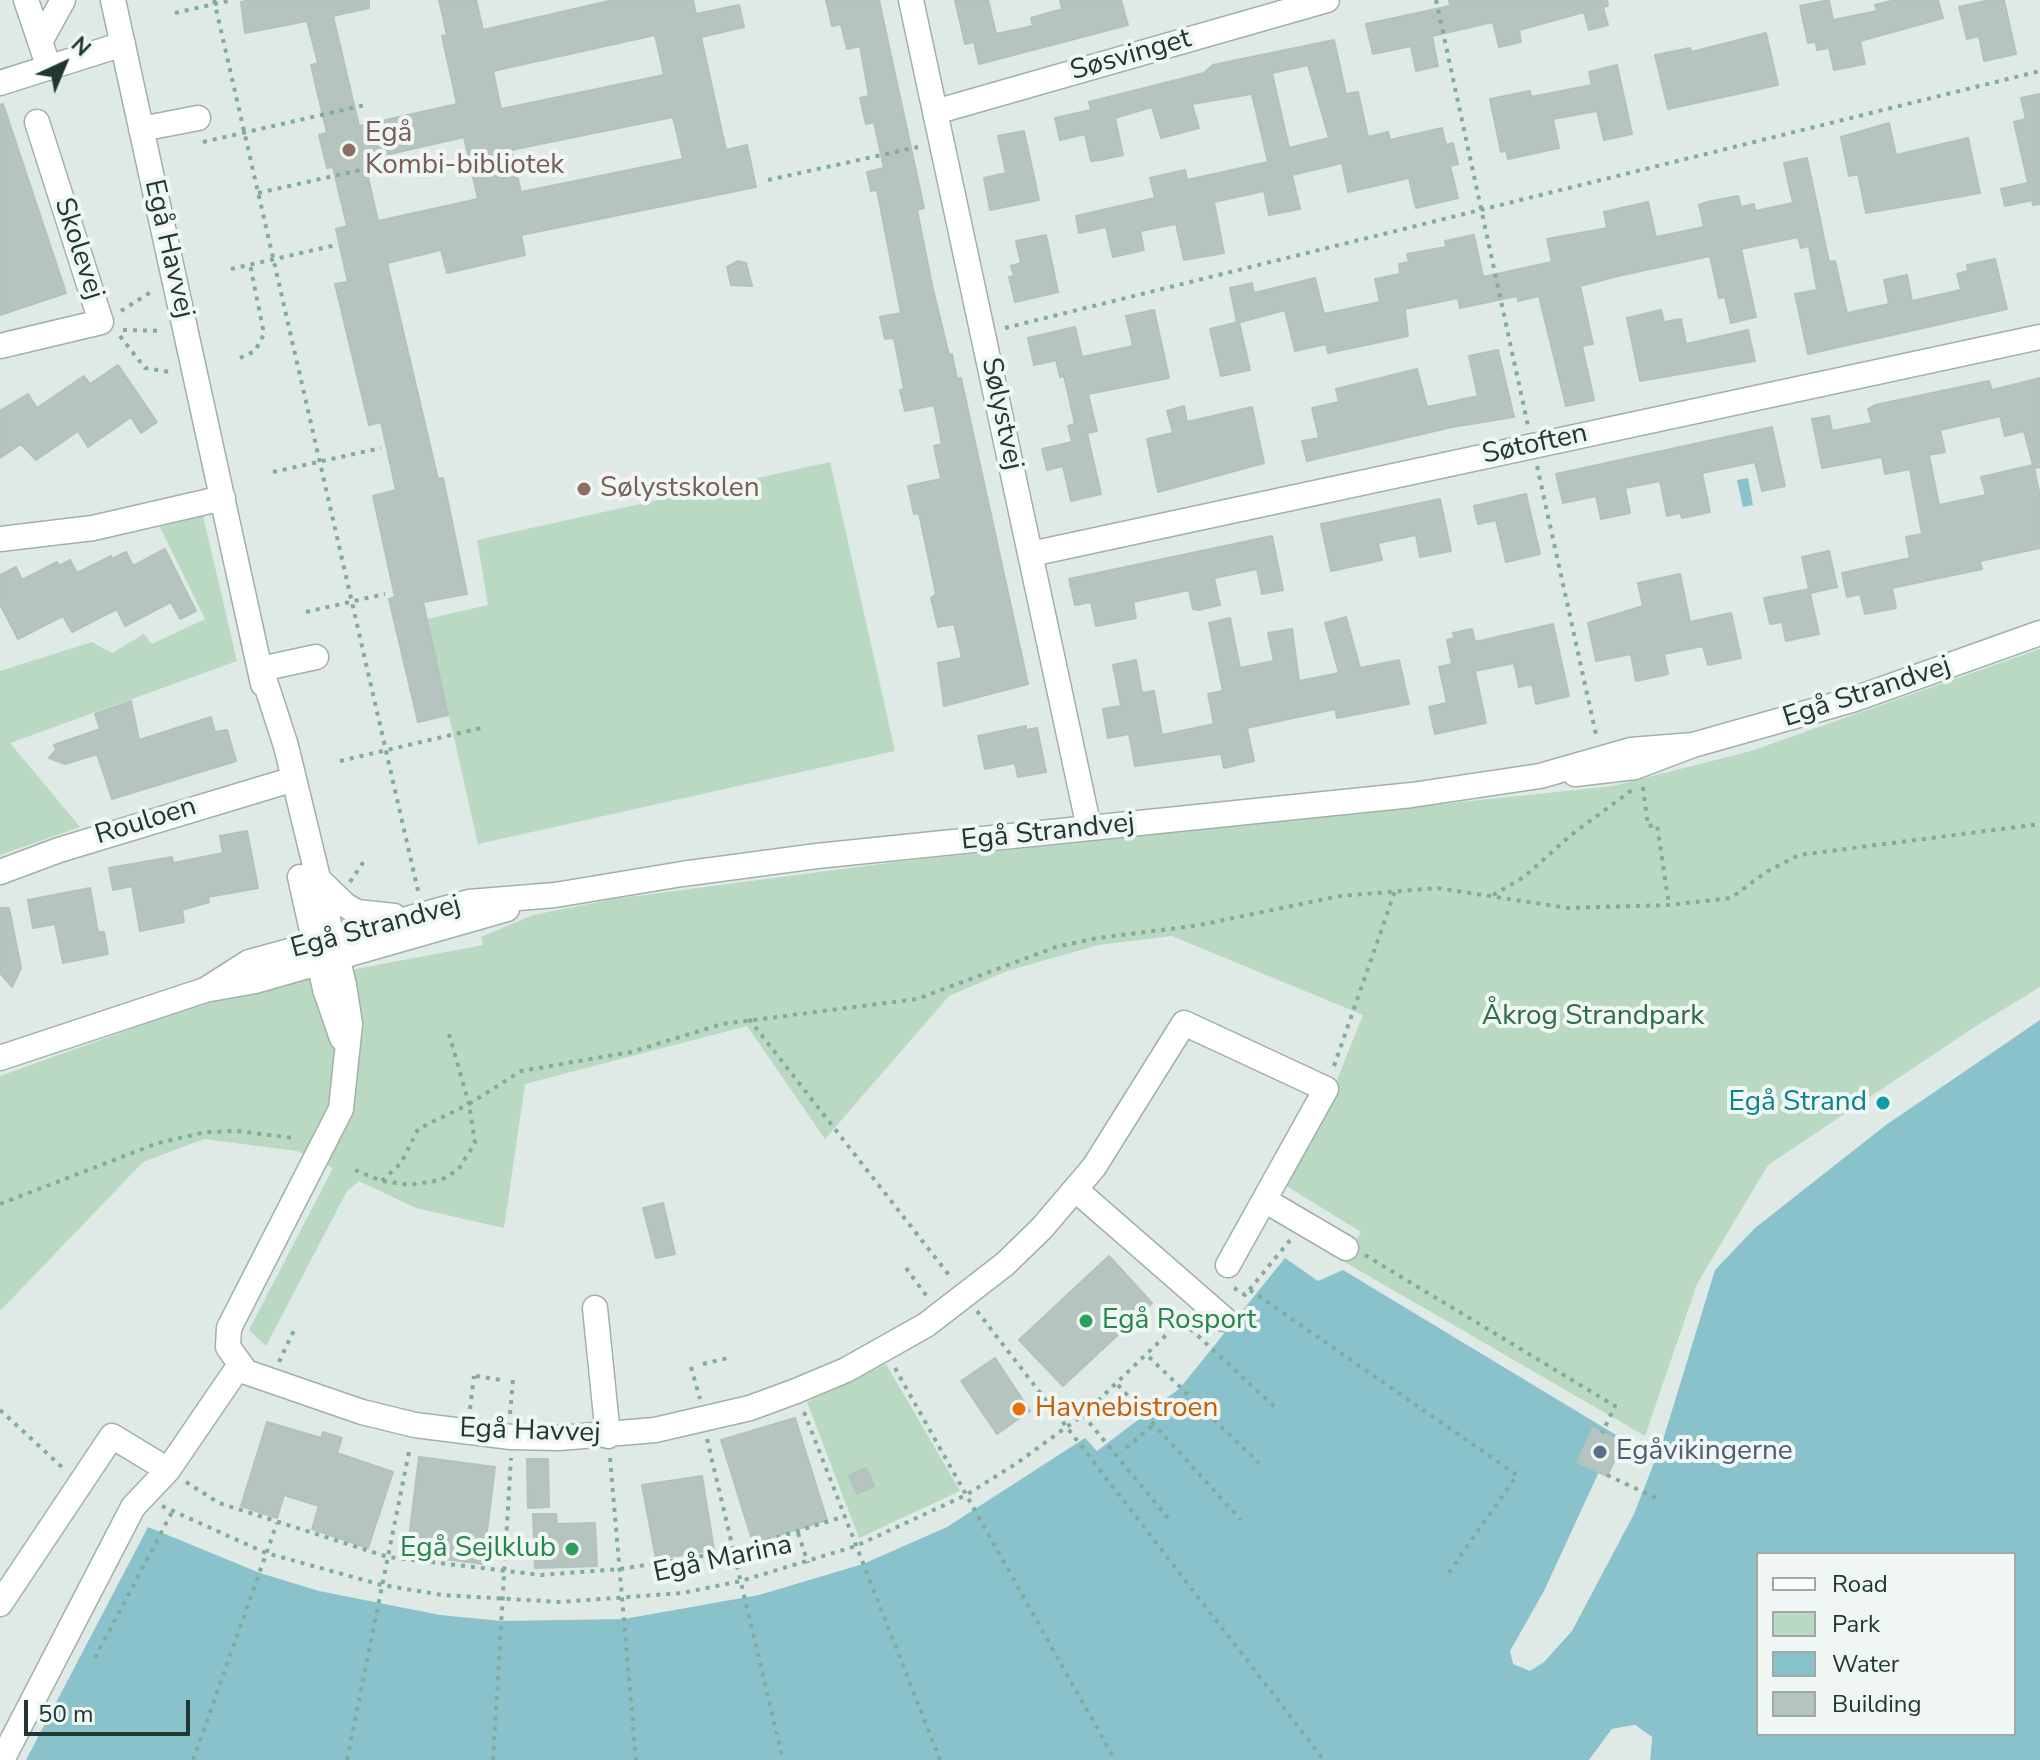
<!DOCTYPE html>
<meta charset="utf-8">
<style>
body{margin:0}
#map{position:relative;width:2040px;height:1760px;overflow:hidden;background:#dfe9e5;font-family:"Nunito Sans",sans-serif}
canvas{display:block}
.legend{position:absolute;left:1756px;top:1552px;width:260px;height:184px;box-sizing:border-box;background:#eff6f3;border:2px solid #9daaa6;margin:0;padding:10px 14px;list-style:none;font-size:24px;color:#213832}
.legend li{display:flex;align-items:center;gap:16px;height:40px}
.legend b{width:40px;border:2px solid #9daaa6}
.north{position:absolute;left:24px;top:24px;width:80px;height:80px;-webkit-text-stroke:6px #eff6f3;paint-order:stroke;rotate:44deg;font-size:22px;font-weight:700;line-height:32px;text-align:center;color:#213832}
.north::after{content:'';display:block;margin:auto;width:28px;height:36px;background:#213832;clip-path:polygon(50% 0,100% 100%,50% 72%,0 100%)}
.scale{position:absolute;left:24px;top:1700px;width:166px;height:36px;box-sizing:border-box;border:4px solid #213832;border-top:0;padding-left:10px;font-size:24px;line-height:28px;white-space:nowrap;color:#213832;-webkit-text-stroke:6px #eff6f3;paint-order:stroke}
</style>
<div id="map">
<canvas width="2040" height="1760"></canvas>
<ul class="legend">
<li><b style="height:10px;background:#fff"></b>Road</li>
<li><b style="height:22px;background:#b9d9c2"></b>Park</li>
<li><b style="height:22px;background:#8ac2cc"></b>Water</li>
<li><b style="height:22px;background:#b5c4be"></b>Building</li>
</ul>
<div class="north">N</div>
<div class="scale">50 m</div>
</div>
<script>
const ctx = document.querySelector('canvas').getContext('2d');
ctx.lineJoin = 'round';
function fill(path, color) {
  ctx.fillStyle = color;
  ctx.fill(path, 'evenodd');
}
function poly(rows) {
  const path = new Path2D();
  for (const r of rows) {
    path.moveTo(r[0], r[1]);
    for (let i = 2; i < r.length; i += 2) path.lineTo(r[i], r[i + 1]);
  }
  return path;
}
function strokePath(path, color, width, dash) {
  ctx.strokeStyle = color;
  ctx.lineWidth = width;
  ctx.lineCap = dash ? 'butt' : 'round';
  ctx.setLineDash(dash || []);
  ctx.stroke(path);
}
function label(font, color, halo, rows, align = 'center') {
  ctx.font = font + ' "Nunito Sans",sans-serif';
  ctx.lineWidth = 8;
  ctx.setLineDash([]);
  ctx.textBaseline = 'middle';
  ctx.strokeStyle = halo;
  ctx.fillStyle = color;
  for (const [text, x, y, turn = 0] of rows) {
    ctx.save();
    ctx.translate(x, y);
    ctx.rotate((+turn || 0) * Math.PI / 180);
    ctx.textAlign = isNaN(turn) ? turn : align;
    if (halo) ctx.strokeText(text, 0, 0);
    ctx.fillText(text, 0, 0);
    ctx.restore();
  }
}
fill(poly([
 [830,462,895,751,478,844,427,619,488,605,477,540],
 [203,516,237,661,10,743,80,827,0,855,0,671,92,642,112,653,144,634,152,644,205,619,160,527],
 [2040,649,2040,987,1976,1026,1768,1165,1697,1284,1645,1436,1343,1261,1361,1232,1285,1185,1328,1102,1363,1015,1172,936,1098,945,1007,971,949,996,825,1139,747,1026,525,1084,504,1228,416,1208,359,1181,347,1191,266,1346,249,1330,333,1168,297,1151,204,1139,143,1162,0,1311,0,1076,184,1010,293,981,483,945,481,937,533,915,614,899,896,862,1613,786,1751,751],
 [886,1364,960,1491,859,1538,807,1402]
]), '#b9d9c2');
fill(poly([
 [1748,478,1753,505,1743,507,1737,480],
 [2040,1020,2040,1760,1650,1760,1652,1737,1635,1725,1612,1729,1589,1760,26,1760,148,1527,260,1573,319,1591,440,1615,501,1621,624,1619,759,1595,863,1564,947,1527,1085,1438,1097,1451,1180,1388,1285,1258,1318,1281,1343,1270,1616,1435,1544,1591,1510,1651,1513,1664,1530,1671,1544,1662,1572,1631,1634,1514,1663,1440,1715,1270,1755,1228,1886,1125],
 [1758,1554,2014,1554,2014,1734,1758,1734]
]), '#8ac2cc');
fill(poly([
 [1635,1725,1652,1737,1650,1760,1646,1760,1648,1739,1639,1731,1627,1728,1614,1733,1594,1760,1589,1760,1612,1729]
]), '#dfe9e5');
const building = poly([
 [250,0,369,0,369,8,333,16,359,126,457,104,442,36,447,35,439,0,476,0,483,30,613,0,693,0,696,14,739,5,744,27,701,37,726,150,747,145,756,187,521,235,525,255,447,273,441,250,387,263,438,479,443,478,467,594,423,602,448,715,418,722,389,599,395,597,373,496,396,490,381,422,369,425,335,284,348,282,336,229,347,226,333,167,327,168,319,135,327,133,311,65,318,63,307,21,245,33,241,2,250,0],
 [655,35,664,75,501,109,493,71,655,35],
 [673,117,683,159,521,192,511,150,673,117],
 [464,137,478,199,378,221,364,160,464,137],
 [826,0,879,0,924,208,917,210,932,285,949,355,952,354,957,379,961,378,1028,684,944,706,938,663,962,658,954,624,938,627,931,598,936,594,919,513,914,514,908,486,941,479,934,446,942,444,934,405,905,411,900,390,904,389,894,338,885,339,880,317,901,313,877,190,871,191,867,172,884,168,874,122,866,124,860,98,869,96,860,46,847,49,841,24,832,26,826,0],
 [955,0,988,0,996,34,1033,26,1031,18,1062,9,1060,0,1121,0,1128,25,979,64,974,42,965,44,955,0],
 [1449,0,1607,0,1608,6,1603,7,1608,25,1589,30,1584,12,1519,30,1521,42,1499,47,1493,22,1432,36,1438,66,1416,71,1411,46,1373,54,1366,24,1450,6,1449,0],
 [1829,0,1833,20,1877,11,1875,5,1895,0,1938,0,1943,18,1860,41,1865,64,1834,70,1829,48,1817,50,1816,42,1808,43,1800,6,1829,0],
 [1990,0,2004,0,2016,54,1984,61,1979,36,1967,39,1959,7,1990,0],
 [1766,33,1778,85,1668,109,1655,55,1690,48,1691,52,1766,33],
 [1334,40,1346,94,1358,92,1368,137,1388,132,1390,140,1442,128,1446,145,1453,143,1458,164,1450,166,1458,198,1416,208,1409,178,1348,192,1342,163,1292,175,1300,209,1269,215,1264,191,1214,202,1224,253,1184,260,1176,224,1140,231,1144,250,1113,257,1106,227,1079,233,1076,216,1155,198,1150,178,1185,170,1187,180,1268,162,1252,94,1192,104,1199,128,1161,138,1152,107,1115,118,1123,155,1101,160,1091,161,1085,134,1060,140,1055,118,1091,110,1089,102,1204,73,1213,65,1334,40],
 [1308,65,1329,138,1289,148,1272,73,1308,65],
 [1617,65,1632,134,1604,140,1597,111,1553,119,1559,148,1508,159,1506,150,1501,152,1490,99,1530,91,1531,97,1592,85,1589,72,1617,65],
 [2040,94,2040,204,2033,205,2032,200,2005,206,2001,189,2028,183,2014,122,2026,119,2021,98,2040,94],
 [3,104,66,293,0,315,0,105,3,104],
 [1889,123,1896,155,1968,138,1980,193,1866,213,1858,174,1849,176,1841,137,1889,123],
 [1024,131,1039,200,990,210,984,178,1006,173,998,136,1024,131],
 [1807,158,1829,262,1835,261,1847,313,1889,304,1884,280,1907,275,1912,301,1961,290,1957,274,1968,271,1967,265,1995,259,2007,309,1808,354,1795,294,1817,290,1809,246,1801,248,1798,237,1741,249,1756,317,1731,323,1725,297,1719,298,1710,256,1618,276,1580,286,1593,344,1582,346,1594,400,1566,406,1539,296,1518,301,1517,296,1460,308,1458,298,1405,309,1408,336,1328,353,1326,344,1295,351,1285,310,1237,323,1230,288,1252,283,1254,293,1315,278,1324,314,1380,302,1375,279,1400,274,1399,264,1409,262,1407,254,1446,247,1445,241,1474,235,1483,277,1552,262,1547,239,1607,228,1604,212,1648,202,1656,237,1704,227,1699,205,1707,202,1738,196,1741,207,1754,204,1755,211,1793,203,1784,163,1807,158],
 [1046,235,1058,292,1015,302,1009,277,1014,276,1011,266,1021,263,1016,241,1046,235],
 [738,261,746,263,752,286,731,285,727,267,738,261],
 [1154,310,1169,378,1088,394,1097,431,1087,433,1101,494,1071,501,1063,466,1047,470,1042,449,1072,442,1068,426,1075,424,1064,376,1060,377,1056,360,1034,365,1028,338,1075,327,1082,357,1133,346,1126,316,1154,310],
 [1661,310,1664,322,1681,319,1686,344,1748,330,1755,361,1640,381,1627,318,1661,310],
 [1239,322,1250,370,1221,376,1210,329,1239,322],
 [1498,350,1514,417,1452,427,1307,461,1302,441,1319,438,1312,408,1339,402,1336,389,1417,369,1427,407,1478,396,1469,356,1498,350],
 [118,365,157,422,141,433,131,417,88,447,78,431,36,460,21,444,0,458,0,411,28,394,37,408,84,376,90,384,118,365],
 [2040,378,2040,467,2034,468,2040,496,2040,548,1980,561,1982,569,1892,588,1896,608,1865,614,1860,594,1847,597,1842,573,1910,558,1906,537,1922,534,1910,469,1885,474,1882,457,1822,468,1812,419,1829,416,1832,431,1872,423,1868,409,1875,405,1989,381,1992,390,2040,378],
 [2000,416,2005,436,2024,431,2033,465,1981,477,1986,495,1939,505,1929,455,1945,452,1940,430,2000,416],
 [1184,406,1187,422,1252,407,1264,463,1158,492,1147,439,1173,433,1167,411,1184,406],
 [1772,427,1785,486,1762,491,1755,462,1702,473,1710,512,1682,518,1680,513,1667,516,1660,481,1625,488,1630,513,1601,519,1596,496,1563,503,1556,474,1772,427],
 [1526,494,1540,554,1506,562,1496,520,1478,524,1474,506,1526,494],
 [1440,499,1451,551,1420,557,1416,535,1378,543,1382,560,1331,571,1321,524,1440,499],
 [1272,536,1283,590,1262,594,1257,569,1214,578,1220,605,1198,610,1193,609,1189,590,1133,602,1136,618,1096,626,1091,602,1075,605,1069,579,1272,536],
 [165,549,196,611,180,619,171,602,125,626,117,609,72,632,63,616,18,639,0,604,0,575,16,567,22,580,57,562,59,566,70,560,77,573,111,556,112,559,126,552,133,566,165,549],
 [1829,551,1837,587,1810,593,1819,634,1786,641,1782,622,1770,624,1764,598,1809,589,1802,557,1829,551],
 [1680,574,1690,622,1731,613,1741,658,1708,665,1703,646,1664,654,1668,674,1636,681,1631,654,1596,661,1588,623,1643,606,1638,583,1680,574],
 [1346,617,1360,668,1399,660,1409,704,1337,718,1335,709,1247,728,1254,761,1224,768,1221,754,1135,766,1129,734,1108,738,1103,709,1121,706,1113,665,1136,660,1142,693,1154,691,1162,735,1214,724,1208,694,1223,691,1209,623,1230,618,1240,668,1274,661,1268,633,1292,629,1299,681,1339,673,1325,623,1346,617],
 [1553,624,1569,696,1536,704,1532,684,1519,687,1514,663,1475,671,1486,723,1435,734,1429,707,1447,703,1439,667,1452,664,1447,640,1454,638,1453,633,1472,629,1475,642,1553,624],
 [131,701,139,740,211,717,215,732,227,730,236,761,112,799,97,754,65,764,49,758,56,750,54,745,100,729,95,714,131,701],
 [1026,726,1026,730,1037,728,1046,772,1018,777,1015,763,985,769,978,736,1026,726],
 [247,831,258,888,208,897,209,902,182,910,184,922,140,931,132,886,113,890,109,868,172,857,173,863,223,853,220,836,247,831],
 [90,888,98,932,104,932,108,954,63,963,55,924,33,928,28,900,90,888],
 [0,908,9,908,21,968,12,987,0,973,0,908],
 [663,1203,675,1254,656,1258,643,1208,663,1203],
 [1109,1256,1152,1303,1063,1386,1019,1340,1109,1256],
 [995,1358,1030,1411,997,1434,961,1381,995,1358],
 [795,1418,827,1520,753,1543,721,1440,795,1418],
 [267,1422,321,1438,323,1432,342,1438,337,1453,393,1472,368,1548,312,1529,319,1506,284,1495,277,1518,241,1506,267,1422],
 [1593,1428,1623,1443,1607,1476,1577,1462,1593,1428],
 [419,1457,495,1467,483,1564,407,1554,419,1457],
 [527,1459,548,1459,549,1507,528,1508,527,1459],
 [866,1468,874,1486,857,1494,849,1476,866,1468],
 [702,1476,714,1550,656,1559,642,1485,702,1476],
 [533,1514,556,1514,557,1524,595,1523,597,1566,535,1568,533,1514]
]);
fill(building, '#b5c4be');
strokePath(building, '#b2c2bc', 2);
const minor = poly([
 [26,0,49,68],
 [113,0,263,684],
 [911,0,1089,828],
 [40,42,63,0],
 [0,83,123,44],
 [935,112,1327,0],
 [141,129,198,118],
 [0,346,101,322,37,122],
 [0,539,93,528,223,498],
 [1031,554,2040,337],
 [261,669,286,746,344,985,350,1024,341,1109,229,1328,228,1347,246,1372,362,1412,415,1425,511,1437,559,1438,655,1430,750,1408,796,1391,846,1370,926,1325,1005,1264,1042,1228,1094,1167,1184,1023,1326,1089,1228,1265],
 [261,669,316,657],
 [1575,774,1635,767,1693,745,1852,700,2040,633],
 [0,872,59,850,294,779],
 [300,877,325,989,342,1038],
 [317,878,345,905,357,912,394,916],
 [205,990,249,962,469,902,555,895,682,874,817,856,1412,795,1540,776,1631,750,1693,745],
 [0,1058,205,990,255,981,507,909],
 [1076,1190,1224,1319],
 [1266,1201,1346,1248],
 [595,1308,608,1436],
 [0,1604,112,1436,168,1470],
 [2,1760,133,1507,168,1470,239,1366]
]);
strokePath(minor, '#a2b0ac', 27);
strokePath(poly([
 [214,0,419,895],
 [1436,0,1528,426],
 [175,13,232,0],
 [203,142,365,105],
 [768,180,918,147],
 [258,193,365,169],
 [231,269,336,245],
 [121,311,154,290],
 [1005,328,2040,71],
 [123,330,162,331],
 [120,336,145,368,170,372],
 [240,358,255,351,264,334,250,264],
 [1537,466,1597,739],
 [273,472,381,448],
 [306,612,385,594],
 [340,761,481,728],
 [1643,787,1648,826,1657,825,1669,905],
 [350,882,364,861],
 [1493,895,1524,877,1571,835,1632,790],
 [749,1019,952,1279],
 [1334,1066,1395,891],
 [355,1170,382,1181,410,1185,441,1180,458,1170,475,1143,469,1104,521,1071,631,1052,722,1024,917,999,1056,947,1097,938,1200,925,1340,896,1437,888,1568,908,1669,905,1731,898,1766,872,1799,855,2040,824],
 [382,1181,401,1163,418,1129,469,1104,449,1034],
 [0,1204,158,1143,206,1132,238,1131,294,1138],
 [1365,1255,1615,1406,1602,1433],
 [906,1268,928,1298],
 [1234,1288,1245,1295,1291,1239],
 [1250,1290,1517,1475,1445,1578],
 [977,1311,1324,1760],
 [1183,1322,1278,1410],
 [1149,1357,1259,1463],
 [279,1362,296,1326],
 [703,1364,728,1358],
 [691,1367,700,1399],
 [895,1368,1115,1760],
 [476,1376,501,1380],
 [1118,1385,1241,1520],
 [470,1409,474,1376],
 [0,1410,63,1468],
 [804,1412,940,1760],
 [510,1414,513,1380],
 [1083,1415,1168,1518],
 [707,1439,783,1760],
 [1126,1448,1154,1424],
 [610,1458,636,1760],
 [1607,1475,1660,1500],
 [186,1482,219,1503,388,1557,541,1575,620,1569,734,1551,845,1516],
 [162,1506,266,1553,382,1585,442,1595,561,1602,682,1593,741,1581,856,1546,966,1495,1017,1463,1083,1415,1186,1316],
 [798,1533,808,1563],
 [95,1658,172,1512],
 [193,1760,277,1523],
 [347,1760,410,1447],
 [493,1760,511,1458]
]), '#82ab9e', 4, [4, 6]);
strokePath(minor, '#fff', 24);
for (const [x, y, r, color] of [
 [349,150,8,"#8d6e63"],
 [584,489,8,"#8d6e63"],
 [1883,1103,8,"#0f9aa8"],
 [1086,1321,8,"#2e9e5b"],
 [1019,1409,8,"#e8710a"],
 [1600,1452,8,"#5c6f8a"],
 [572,1549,8,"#2e9e5b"]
]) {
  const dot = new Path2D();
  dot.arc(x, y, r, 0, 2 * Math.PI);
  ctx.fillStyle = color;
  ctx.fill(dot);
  strokePath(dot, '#eff6f3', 3);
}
label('28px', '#213832', '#eff6f3', [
 ["Søsvinget",1131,56,-16],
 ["Skolevej",78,249,72],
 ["Egå Havvej",168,249,77],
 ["Sølystvej",1001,414,78],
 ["Søtoften",1535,445,-12],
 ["Egå Strandvej",1867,693,-18],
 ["Rouloen",146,822,-17],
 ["Egå Strandvej",1048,833,-6],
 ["Egå Strandvej",376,928,-15],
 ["Egå Havvej",530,1432,2],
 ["Egå Marina",723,1560,-12]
]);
label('28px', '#785e54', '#eff6f3', [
 ["Egå",365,134],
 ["Kombi-bibliotek",365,166],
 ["Sølystskolen",600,489]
], 'left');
label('28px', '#2e6c46', '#eff6f3', [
 ["Åkrog Strandpark",1593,1017]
]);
label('28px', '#0d838f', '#eff6f3', [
 ["Egå Strand",1867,1103]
], 'right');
label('28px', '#27864d', '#eff6f3', [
 ["Egå Rosport",1102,1321],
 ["Egå Sejlklub",556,1549,"right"]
], 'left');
label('28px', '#c56008', '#eff6f3', [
 ["Havnebistroen",1035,1409]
], 'left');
label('28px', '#4e5e75', '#eff6f3', [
 ["Egåvikingerne",1616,1452]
], 'left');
</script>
